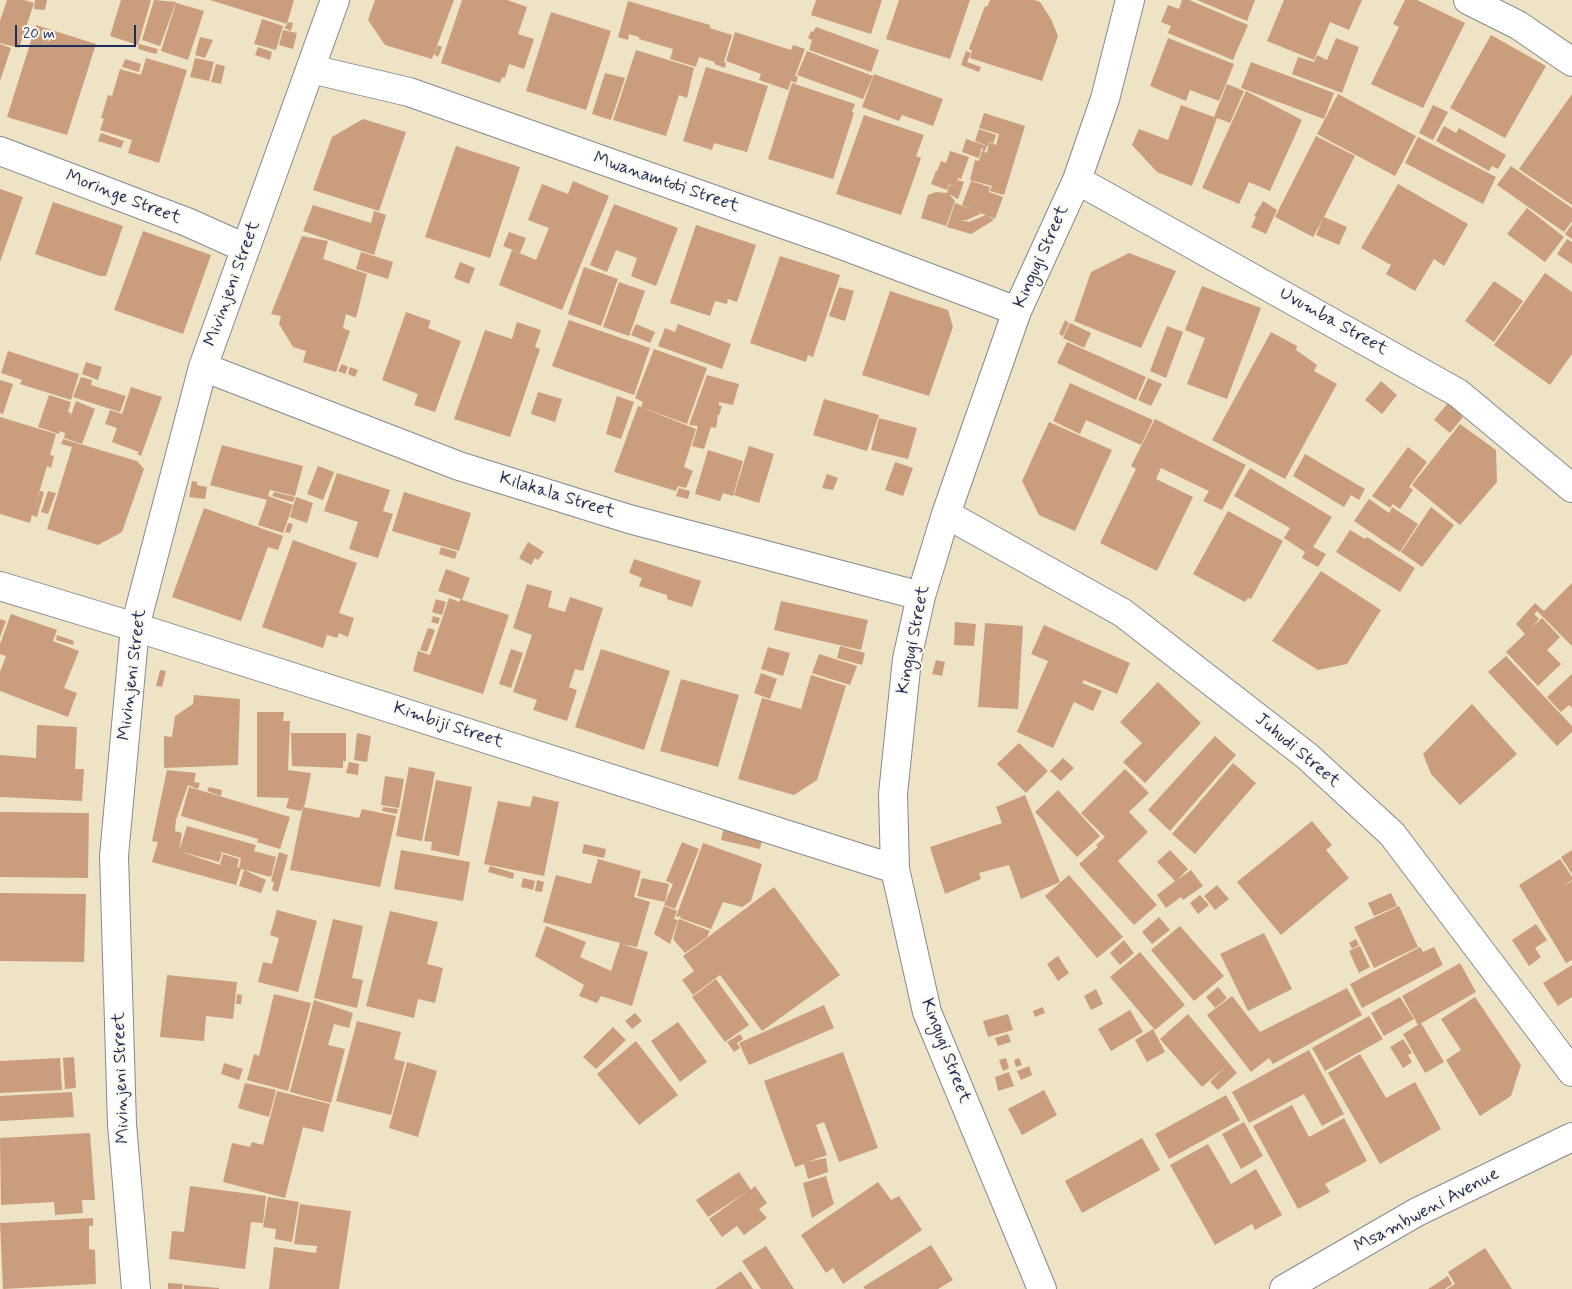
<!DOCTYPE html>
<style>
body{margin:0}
#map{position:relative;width:1572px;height:1289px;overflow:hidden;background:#eee3c4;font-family:Mynerve,sans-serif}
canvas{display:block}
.scale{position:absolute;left:15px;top:25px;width:121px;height:22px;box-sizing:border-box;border:2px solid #1b2f5e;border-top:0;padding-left:6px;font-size:15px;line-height:18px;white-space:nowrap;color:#1b2f5e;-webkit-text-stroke:4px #fbf7ec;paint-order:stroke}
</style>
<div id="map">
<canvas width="1572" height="1289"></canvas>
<div class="scale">20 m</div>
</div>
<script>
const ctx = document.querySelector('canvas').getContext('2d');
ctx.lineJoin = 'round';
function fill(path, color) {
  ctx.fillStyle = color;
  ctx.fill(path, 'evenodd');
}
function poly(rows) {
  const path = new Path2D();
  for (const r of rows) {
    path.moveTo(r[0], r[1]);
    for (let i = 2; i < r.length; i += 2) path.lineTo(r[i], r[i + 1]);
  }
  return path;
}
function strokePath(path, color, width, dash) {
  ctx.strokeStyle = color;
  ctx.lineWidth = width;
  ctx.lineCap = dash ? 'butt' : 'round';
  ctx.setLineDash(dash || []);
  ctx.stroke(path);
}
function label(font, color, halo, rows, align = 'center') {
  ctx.font = font + ' Mynerve,sans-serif';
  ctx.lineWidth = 4;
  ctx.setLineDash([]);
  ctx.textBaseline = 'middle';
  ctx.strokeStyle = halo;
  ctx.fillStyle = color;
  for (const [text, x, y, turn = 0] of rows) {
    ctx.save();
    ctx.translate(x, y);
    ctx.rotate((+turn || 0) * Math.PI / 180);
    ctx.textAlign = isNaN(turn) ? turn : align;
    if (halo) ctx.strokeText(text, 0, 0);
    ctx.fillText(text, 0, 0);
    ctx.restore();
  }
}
fill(poly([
 [7,0,24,0,34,3,19,48,0,43,0,21],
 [35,0,47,0,45,10,34,9],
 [121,0,151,0,138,45,110,36],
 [154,0,176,2,160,46,142,40],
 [210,0,294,0,287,24],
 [375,0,454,0,432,59,385,45,368,20],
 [462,0,507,0,527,7,518,34,534,39,524,69,509,64,505,78,502,77,500,83,441,63],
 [816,0,882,0,871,34,811,15],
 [899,0,970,0,950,59,886,39],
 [990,0,1034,0,1040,2,1051,19,1058,36,1042,81,970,58,972,51,969,49,985,6,987,7],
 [1182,0,1189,0,1248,25,1233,60,1168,33,1171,26,1161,22,1168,5,1179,9],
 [1197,0,1255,0,1247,21],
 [1284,0,1362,0,1349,30,1330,22,1314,60,1267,41],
 [1405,0,1417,0,1465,23,1423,108,1371,84,1399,27,1393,24],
 [628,1,710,25,710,28,732,35,724,62,726,63,725,68,714,64,715,62,699,57,696,67,670,59,673,49,639,39,639,37,629,34,628,40,618,37],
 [176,3,204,11,188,60,161,51],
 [551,12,611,31,586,110,526,91],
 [262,19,283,26,276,50,254,44],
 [289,22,293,23,291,31,284,28],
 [36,25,96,44,67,135,7,117],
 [816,27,879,50,871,72,809,50,812,40,808,38,811,31,813,32],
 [283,30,297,33,293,49,279,45],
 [735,32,791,50,793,45,805,49,795,76,798,77,796,83,791,81,788,90,759,80,761,74,726,61],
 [1491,35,1546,66,1505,138,1450,108],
 [200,37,213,40,205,58,195,55],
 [1168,38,1234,64,1219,101,1190,90,1186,101,1150,86],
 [1336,38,1359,47,1342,93,1292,74,1298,57,1314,62,1317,55,1327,60],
 [0,44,11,48,0,81],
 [139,44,158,49,156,54,138,49],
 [438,45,442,47,438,57,434,54],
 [258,47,272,52,270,60,255,55],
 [636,50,694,68,687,98,679,95,666,136,613,120],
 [807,51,873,76,863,99,797,75],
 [966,51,971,53,967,62,981,67,979,72,961,65],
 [146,58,187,70,159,163,128,153,132,140,100,130,104,119,101,118,108,95,112,96,120,69,141,75],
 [195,58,214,62,209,81,190,77],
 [125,59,141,64,139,72,122,67],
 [1251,62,1334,93,1324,119,1241,88],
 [216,64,225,66,221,84,211,82],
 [706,67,768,86,747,152,714,143,712,150,683,141],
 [605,73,625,78,611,120,592,114],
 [874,74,943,99,933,126,902,115,899,121,862,107],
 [792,83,855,104,852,112,854,113,833,179,768,159],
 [1227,84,1244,91,1230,123,1217,118,1192,186,1157,172,1132,145,1139,129,1168,140,1181,105,1214,117],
 [1246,91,1302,120,1270,191,1249,182,1239,204,1202,188],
 [1338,94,1416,136,1395,176,1317,134],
 [1572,94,1572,205,1519,169],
 [1433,105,1448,112,1433,140,1419,133],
 [984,113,1025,126,1004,195,990,191,992,186,970,180,975,160,979,161,982,151,987,153,989,143,996,145,999,134,979,128],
 [864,115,924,135,916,156,921,158,901,215,836,194],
 [363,119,406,132,379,211,313,190,332,137],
 [1444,126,1456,133,1459,128,1506,155,1498,169,1492,166,1489,171,1436,141],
 [979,129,996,135,993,144,989,142,988,146,975,141],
 [101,133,124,141,121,148,98,141],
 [1316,136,1355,156,1324,217,1347,227,1339,245,1316,235,1323,219,1313,237,1275,217],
 [1418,137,1496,177,1483,204,1405,163],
 [966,139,987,146,985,151,982,151,983,147,980,150,981,151,979,158,962,152],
 [456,146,520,167,490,258,425,237],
 [950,151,969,157,961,179,958,178,956,185,958,180,964,182,958,199,949,194,955,201,946,226,921,218,928,195,936,192,947,193,949,185,955,187,949,184,947,190,931,184,936,171,937,171,941,161,946,163],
 [1511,166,1572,208,1572,221,1564,232,1497,185],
 [573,181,609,196,562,310,499,285,512,250,536,260,549,228,528,220,542,184,568,194],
 [971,181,990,187,989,192,1003,197,995,219,962,205],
 [1398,184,1468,224,1444,266,1434,259,1415,291,1386,274,1391,265,1361,248],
 [0,189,23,197,0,262],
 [1263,201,1277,210,1266,234,1251,227,1256,217,1254,216],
 [53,202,123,226,106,276,100,276,35,254],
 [955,203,982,213,967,220,961,220,969,222,986,215,994,220,971,234,947,227],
 [614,204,678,228,656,286,631,276,637,258,616,250,607,272,590,265],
 [313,205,371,223,374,211,386,215,374,255,303,231],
 [1527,208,1564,237,1545,262,1507,234],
 [1572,224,1572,239,1565,234],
 [696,225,756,245,737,302,728,299,727,304,715,301,710,316,670,303],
 [143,231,211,255,183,334,114,310],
 [509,232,526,238,520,253,503,246],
 [302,236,328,241,323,259,367,274,356,318,346,314,343,328,350,331,336,372,303,362,306,351,293,347,279,324,281,316,271,314],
 [1567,239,1572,242,1572,264,1557,254],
 [361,252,393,262,388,279,356,269],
 [1129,253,1176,271,1141,348,1074,321,1091,272],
 [780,256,840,275,813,357,808,355,806,362,750,343],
 [460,262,475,268,469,284,454,278],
 [584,267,618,279,601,326,568,314],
 [1545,273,1572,292,1572,354,1550,385,1494,345],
 [1494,281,1523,301,1494,342,1465,321],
 [619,282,645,291,629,336,603,327],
 [1202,286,1261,308,1227,399,1187,384,1205,338,1185,330],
 [839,287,854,291,845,321,829,316],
 [890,291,948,310,953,327,929,396,862,375],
 [406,312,431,321,428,328,461,341,435,412,414,405,418,394,382,380],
 [569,320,650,348,634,395,552,366],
 [1065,320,1069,323,1063,336,1059,334],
 [517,322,541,330,535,347,540,349,510,437,454,419,485,330,512,339],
 [1070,323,1091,333,1084,348,1063,338],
 [636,324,655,332,650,343,631,335],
 [678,324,731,344,722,369,658,346,665,328,675,332],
 [1167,326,1183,332,1166,378,1150,371],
 [1271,332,1297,346,1296,350,1317,365,1314,371,1337,384,1285,479,1212,440],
 [1067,342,1146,377,1136,400,1057,363],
 [654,349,707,368,687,424,641,407,643,402,635,398],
 [8,351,79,374,71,400,20,384,22,380,1,373],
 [86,362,102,367,98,380,82,374],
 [342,364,348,367,345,374,338,371],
 [350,367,358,370,355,377,348,374],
 [707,375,739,384,733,405,719,402,719,405,722,406,719,415,716,416,718,417,716,428,711,427,704,449,692,446,698,426,689,425],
 [81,377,92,380,91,385,126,396,120,412,73,397],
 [1148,378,1162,384,1151,406,1138,400],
 [0,380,13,384,3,414,0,413],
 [1381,381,1397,395,1382,414,1365,400],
 [1070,383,1153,420,1141,445,1086,420,1080,434,1053,421],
 [131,387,162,397,141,456,137,454,139,452,112,442,117,428,105,424,110,410,122,414],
 [538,392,562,399,555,422,531,414],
 [49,395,71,402,68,412,71,413,70,418,76,401,95,409,82,444,64,438,65,433,60,431,59,434,38,427],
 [617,396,634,402,621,439,606,434],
 [824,399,879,415,867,451,813,435],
 [1448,403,1463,417,1450,433,1434,420],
 [638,406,696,429,684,467,693,471,686,488,678,486,676,491,614,472],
 [0,417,56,434,50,455,54,456,51,468,47,466,35,506,40,491,44,492,37,517,32,515,30,523,0,514],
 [879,418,917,428,908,459,871,450],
 [1155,419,1246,465,1222,510,1203,501,1209,491,1161,468,1156,479,1193,497,1157,571,1100,543,1136,469,1131,466],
 [1049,422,1112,450,1075,531,1039,515,1022,481],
 [1460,424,1496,450,1497,482,1460,525,1412,485],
 [63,439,137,461,144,469,122,532,98,545,47,529,72,447,61,444],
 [222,445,303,466,295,496,270,490,268,496,293,505,283,533,258,525,267,500,210,485],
 [749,446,774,454,759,503,734,495],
 [1408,447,1427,462,1409,487,1413,490,1400,509,1393,504,1390,508,1372,496],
 [708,450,743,461,733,496,723,493,720,501,695,494],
 [1305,454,1365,489,1359,500,1351,495,1344,507,1293,476],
 [895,462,913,468,903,496,885,490],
 [318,466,334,472,323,500,307,494],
 [1250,468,1332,517,1313,547,1326,554,1318,567,1302,558,1305,552,1284,538,1290,528,1234,496],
 [337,473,390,490,383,511,393,514,378,558,349,549,358,522,324,511],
 [827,474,838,478,833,490,822,488],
 [192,481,197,482,197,485,207,487,205,499,189,497],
 [679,488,690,491,688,499,676,496],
 [48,491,56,493,48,514,41,512],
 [274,492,295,497,293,502,272,496],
 [404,492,471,513,459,551,392,531],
 [296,497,313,503,307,523,290,517],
 [1369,499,1389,513,1392,507,1418,524,1400,552,1354,521],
 [1431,507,1454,525,1422,567,1401,552],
 [204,508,283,536,278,550,268,547,241,621,172,597],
 [1228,511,1283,541,1251,599,1248,598,1245,602,1193,574],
 [288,523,293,524,290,533,285,532],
 [1350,530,1365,539,1367,537,1415,568,1400,592,1336,552],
 [293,540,357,563,339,613,354,618,348,637,339,633,337,638,327,635,323,648,262,627],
 [528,542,544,552,538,560,535,558,531,565,519,558],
 [441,547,457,552,455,559,439,554],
 [634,559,701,581,692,607,667,599,667,595,639,586,642,578,629,573],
 [446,569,470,578,462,600,509,615,483,694,413,671,418,651,430,655,449,598,459,602,461,599,438,591],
 [1321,571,1381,610,1347,664,1318,670,1272,641],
 [1572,583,1572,646,1537,611,1534,614,1539,619,1531,628,1542,618,1560,637,1547,650,1561,664,1538,686,1506,652,1525,634,1516,624,1535,603,1544,611],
 [527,584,552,591,548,607,565,612,570,597,603,608,583,671,575,669,569,687,577,690,567,721,533,710,537,700,513,692,532,635,513,628],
 [436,599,446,602,442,615,432,612],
 [781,601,868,620,861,650,774,630],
 [11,614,57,630,53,641,79,651,64,688,77,693,68,717,0,691,0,672,6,656,0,654,0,644],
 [433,616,440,618,438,624,431,622],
 [0,619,6,621,0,637],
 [955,622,976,624,974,646,954,645],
 [985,623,1023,626,1018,709,978,707],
 [1044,625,1130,663,1117,694,1084,680,1082,683,1102,691,1093,711,1074,702,1053,748,1017,732,1048,661,1031,654],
 [428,628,435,630,427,652,420,650],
 [57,635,74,641,73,645,56,640],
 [840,646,865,653,862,665,837,658],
 [768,647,790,653,783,676,761,669],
 [511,649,523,653,511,688,499,684],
 [601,649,670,671,644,750,575,727],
 [819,654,857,666,850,685,812,673],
 [1506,656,1572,726,1572,732,1557,746,1488,672],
 [936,660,945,662,942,676,932,674],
 [160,670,166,671,162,687,156,686],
 [761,673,777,679,770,699,754,693],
 [1572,674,1572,708,1569,705,1561,712,1547,697],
 [811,675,846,686,817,780,794,795,738,779,762,698,801,709],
 [681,679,739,695,718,767,660,751],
 [1158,682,1201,723,1145,783,1123,762,1142,743,1120,722],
 [194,695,240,699,238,765,164,768,164,736,172,737,175,716,193,704],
 [1472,704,1517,754,1460,805,1431,774,1423,754],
 [257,712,284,712,283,721,290,721,288,770,311,773,305,804,301,811,286,808,289,798,257,797],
 [37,725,77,727,75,769,84,769,82,801,0,797,0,755,36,758],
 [291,733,346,733,346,761,343,761,343,768,292,766],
 [357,733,371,736,367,762,354,760],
 [1215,736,1236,755,1170,831,1148,810],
 [1019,743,1048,771,1026,793,997,764],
 [1063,758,1074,768,1061,781,1050,771],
 [349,762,359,764,358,775,346,773],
 [1233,763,1256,783,1195,854,1172,834],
 [409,767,435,772,422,841,396,836],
 [1125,769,1149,793,1129,812,1148,832,1118,861,1157,905,1134,925,1079,864,1098,847,1096,845,1105,837,1081,813],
 [167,770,196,773,194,782,200,783,198,789,188,785,176,820,175,831,182,833,179,851,187,826,256,845,254,851,276,857,271,877,241,869,236,885,152,862,158,842,152,841],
 [179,851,219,862,222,853,218,851,241,858,239,868,237,867,239,859,223,854,220,865],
 [385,776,404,779,399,808,381,805],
 [436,780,472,787,459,856,431,850,432,842,424,841],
 [189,787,290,817,280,849,257,842,258,839,181,816],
 [209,787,222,790,221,796,207,791],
 [1058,790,1100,836,1077,857,1035,812],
 [1025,795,1060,882,1021,899,1009,865,979,873,981,879,945,894,930,847,1002,823,996,807],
 [533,796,559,802,544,876,484,864,498,801,530,807],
 [303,807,359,818,362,809,396,816,380,887,290,870],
 [383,807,398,809,397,814,382,811],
 [0,812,89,813,88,878,0,877],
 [726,819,765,828,760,849,721,840],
 [1312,821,1332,845,1326,850,1349,878,1281,935,1237,882],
 [682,842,699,849,675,909,664,905,673,884,666,881],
 [703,843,762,864,751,901,742,907,723,902,711,929,680,918,681,916,676,917],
 [584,844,606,849,604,858,582,853],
 [401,850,470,862,463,901,394,889],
 [1170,850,1188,869,1177,880,1191,870,1203,886,1183,900,1181,897,1166,908,1157,895,1175,881,1157,862],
 [1572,850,1572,874,1561,857],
 [279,852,288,855,278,892,272,890,274,882,271,881],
 [598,859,641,871,634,897,650,902,637,947,621,944,648,952,632,1006,601,996,597,1003,579,996,584,985,535,956,546,926,586,942,580,957,611,971,620,943,543,922,556,875,591,884],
 [1560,859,1572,877,1572,880,1561,887,1572,881,1572,960,1566,963,1519,885],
 [490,866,514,873,513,879,488,872],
 [244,870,266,880,261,893,239,886],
 [1069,875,1123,937,1097,958,1045,896],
 [523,878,535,881,533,890,521,887],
 [642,878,669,884,665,902,637,896],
 [537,880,544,882,542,892,535,891],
 [1217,885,1229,899,1215,910,1204,896],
 [774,887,840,975,762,1031,720,975,693,995,682,980,694,971,683,956],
 [0,893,86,894,84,962,0,961],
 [1391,893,1397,906,1374,916,1368,903],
 [1200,895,1209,905,1198,914,1190,903],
 [664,906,677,911,674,919,678,920,670,944,654,934],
 [1399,906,1418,947,1374,968,1354,927],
 [277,910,317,921,298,992,258,982,263,962,272,964,279,938,270,935],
 [390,911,438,922,427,964,443,968,435,1003,418,999,414,1018,366,1006],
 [1159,917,1170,930,1152,944,1142,932],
 [333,919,363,926,352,978,363,980,357,1008,314,998],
 [679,919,710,931,707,937,685,953,673,939],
 [1536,924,1547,940,1535,948,1541,957,1529,966,1512,940],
 [1180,926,1224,976,1194,1001,1151,950],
 [1264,933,1292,989,1248,1011,1220,954],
 [1356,939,1359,945,1352,949,1349,943],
 [1124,940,1134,953,1120,965,1110,953],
 [1360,946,1370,967,1359,973,1349,951],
 [1420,947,1423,952,1434,947,1443,965,1362,1008,1350,984],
 [1140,952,1185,1005,1155,1030,1110,977],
 [1058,956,1069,973,1058,981,1047,964],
 [1460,963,1476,992,1418,1025,1402,996],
 [1572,965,1572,997,1558,1006,1543,983],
 [167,975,237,982,233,1019,206,1016,204,1041,160,1037],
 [716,979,749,1025,725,1042,692,997],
 [1218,987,1227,998,1215,1008,1206,997],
 [1347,988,1362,1015,1273,1064,1269,1058,1251,1072,1207,1015,1232,996,1260,1032],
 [1096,989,1103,1004,1091,1010,1084,996],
 [237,994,242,995,241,1004,236,1004],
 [274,994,311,1003,288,1091,247,1080,254,1054,259,1056],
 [1400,997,1414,1019,1384,1036,1371,1013],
 [1475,997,1521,1065,1511,1096,1480,1116,1446,1060,1461,1050,1441,1019],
 [314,1000,353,1013,349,1028,334,1024,328,1045,345,1049,331,1103,290,1092],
 [824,1005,834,1028,749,1065,739,1043],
 [1043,1007,1045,1013,1035,1017,1033,1011],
 [1130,1010,1143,1032,1111,1051,1098,1029],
 [635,1013,642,1021,632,1029,625,1021],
 [1008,1014,1013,1030,988,1037,983,1021],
 [1188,1014,1237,1073,1218,1090,1210,1082,1225,1067,1202,1087,1160,1039],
 [1369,1016,1383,1039,1325,1071,1312,1048],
 [357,1021,401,1032,394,1059,405,1062,391,1115,336,1101],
 [678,1022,707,1062,680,1082,651,1041],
 [1421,1023,1444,1062,1425,1073,1403,1034],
 [613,1027,626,1040,596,1069,583,1057],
 [1153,1029,1165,1052,1147,1062,1135,1040],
 [740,1034,743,1039,737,1043,740,1048,734,1052,727,1042],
 [1008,1034,1011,1042,998,1046,995,1038],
 [1403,1039,1412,1053,1408,1055,1412,1062,1403,1068,1390,1047],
 [636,1041,678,1095,639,1125,597,1074],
 [1309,1050,1344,1114,1322,1126,1304,1094,1249,1123,1232,1092],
 [843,1052,878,1148,839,1162,824,1122,816,1125,827,1155,807,1162,826,1158,828,1172,808,1179,804,1164,795,1167,764,1081],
 [1360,1054,1386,1098,1415,1082,1441,1129,1380,1164,1328,1073],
 [74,1057,76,1088,65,1089,63,1058],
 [60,1058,62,1090,0,1093,0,1061],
 [1006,1058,1009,1068,1003,1071,999,1060],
 [1019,1058,1022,1065,1016,1067,1014,1060],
 [407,1062,437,1071,418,1137,389,1128],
 [224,1063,243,1069,239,1080,221,1074],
 [1029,1066,1032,1075,1021,1080,1017,1071],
 [1009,1072,1014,1086,998,1091,995,1077],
 [245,1083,276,1090,269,1117,238,1108],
 [1044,1090,1057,1115,1022,1135,1008,1109],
 [277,1091,330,1104,323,1132,303,1127,285,1198,223,1182,232,1143,250,1147,252,1142,263,1145],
 [72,1092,74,1117,0,1121,0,1096],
 [1226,1095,1240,1120,1169,1159,1155,1134],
 [1292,1105,1309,1137,1344,1118,1367,1161,1325,1184,1330,1192,1298,1209,1253,1126],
 [1244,1122,1263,1156,1241,1169,1222,1134],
 [90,1133,95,1200,82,1200,83,1213,55,1215,54,1202,1,1205,0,1138],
 [1142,1138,1160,1170,1082,1213,1065,1181],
 [1208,1144,1231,1184,1256,1169,1282,1215,1255,1230,1252,1224,1215,1245,1170,1165],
 [739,1172,751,1190,755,1186,767,1203,759,1209,767,1218,744,1235,737,1226,722,1237,709,1219,748,1191,708,1217,696,1200],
 [826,1176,834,1204,812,1218,803,1183],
 [878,1182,891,1200,899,1196,922,1230,843,1284,833,1268,826,1273,801,1235],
 [190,1186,266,1196,263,1223,251,1222,245,1269,169,1259,172,1231,184,1232],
 [268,1197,299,1202,292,1242,275,1239,276,1229,263,1227],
 [300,1204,351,1211,339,1289,269,1289,274,1247,316,1253,317,1246,294,1244],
 [93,1218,93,1226,89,1226,89,1249,95,1250,96,1284,3,1289,0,1223],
 [931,1245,953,1280,938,1289,865,1289,863,1287],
 [766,1246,794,1289,761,1289,742,1261],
 [1485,1248,1512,1289,1447,1289,1455,1284,1448,1272],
 [741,1271,753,1289,715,1289],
 [1448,1276,1452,1284,1445,1289,1428,1289],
 [168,1283,183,1284,182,1289,168,1289],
 [184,1285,219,1288,219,1289,184,1289]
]), '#ca9e7c');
const minor = poly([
 [1468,0,1518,25,1572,62],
 [311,69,409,92,834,242,1017,311],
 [0,151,187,222,245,248],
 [1077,180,1458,393,1572,488],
 [203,367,459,466,629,519,921,596],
 [946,514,1123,613,1307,756,1392,834,1572,1072],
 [0,586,135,627,895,869],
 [136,1289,122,1124,114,856,135,627,203,367,335,0],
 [1042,1289,927,1012,895,869,893,794,907,659,921,596,946,514,1017,311,1077,180,1105,99,1130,0],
 [1284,1289,1417,1212,1572,1137]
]);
strokePath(minor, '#848991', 30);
strokePath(minor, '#fff', 28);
label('18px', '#1b2f5e', '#fbf7ec', [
 ["Mwanamtoti Street",666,183,19],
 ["Moringe Street",123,198,21],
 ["Kingugi Street",1042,257,-66],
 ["Mivinjeni Street",233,284,-70],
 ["Uvumba Street",1333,322,29],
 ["Kilakala Street",557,496,17],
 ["Kingugi Street",914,640,-79],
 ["Mivinjeni Street",133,675,-83],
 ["Kimbiji Street",448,726,18],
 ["Juhudi Street",1297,751,40],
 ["Kingugi Street",945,1051,69],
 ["Mivinjeni Street",122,1078,-92],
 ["Msambweni Avenue",1427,1211,-28]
]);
</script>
